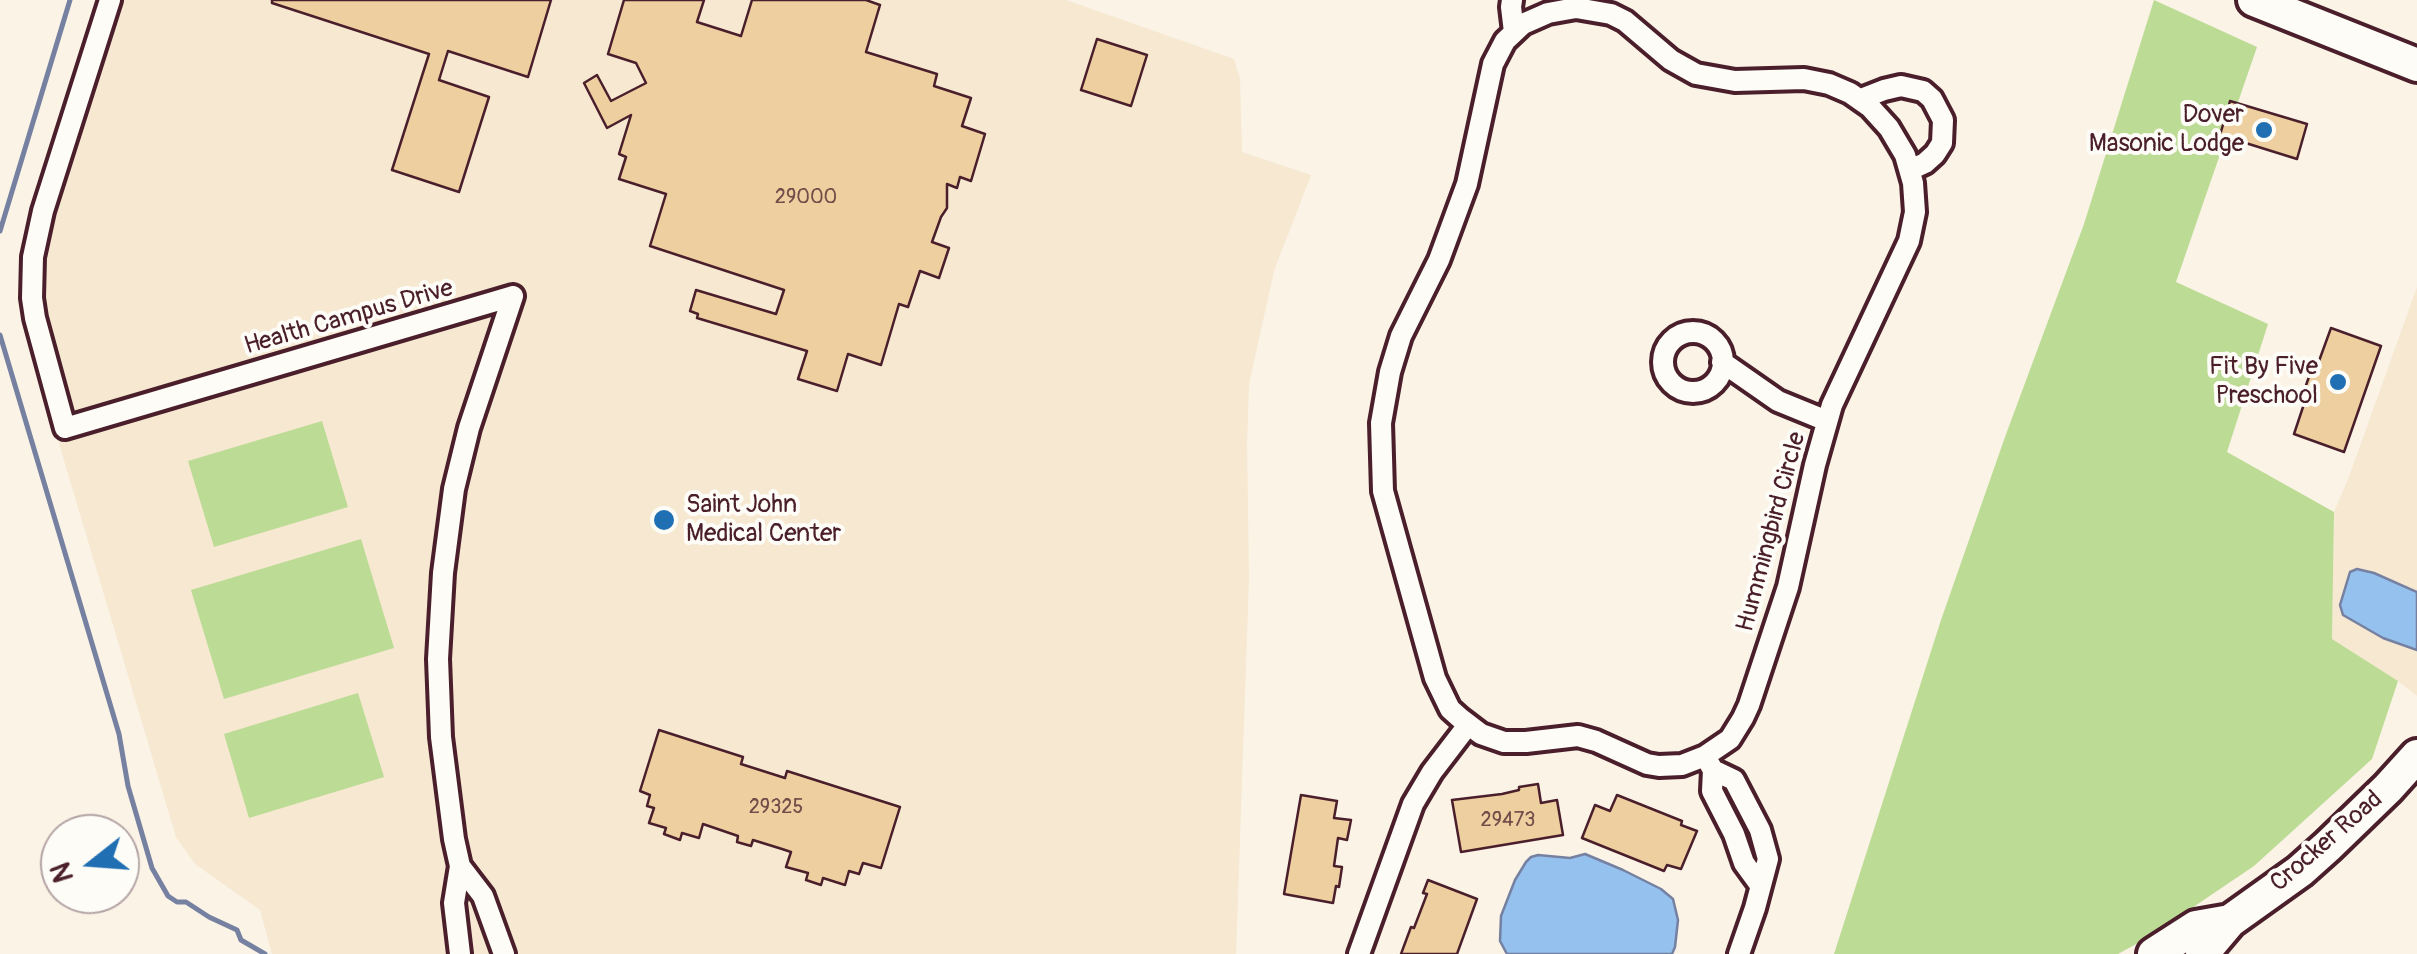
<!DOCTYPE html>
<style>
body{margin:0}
#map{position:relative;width:2417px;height:954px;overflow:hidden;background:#faf3e6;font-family:Pangolin,sans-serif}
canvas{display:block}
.north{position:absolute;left:40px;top:814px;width:100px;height:100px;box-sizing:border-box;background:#fdfcf7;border:2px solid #b5a4a5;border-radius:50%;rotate:253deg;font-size:28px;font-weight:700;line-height:40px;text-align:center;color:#4a1f2b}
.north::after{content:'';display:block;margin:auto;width:35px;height:45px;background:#1f6fb2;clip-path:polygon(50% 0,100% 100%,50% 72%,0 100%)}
</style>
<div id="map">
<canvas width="2417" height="954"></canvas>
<div class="north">N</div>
</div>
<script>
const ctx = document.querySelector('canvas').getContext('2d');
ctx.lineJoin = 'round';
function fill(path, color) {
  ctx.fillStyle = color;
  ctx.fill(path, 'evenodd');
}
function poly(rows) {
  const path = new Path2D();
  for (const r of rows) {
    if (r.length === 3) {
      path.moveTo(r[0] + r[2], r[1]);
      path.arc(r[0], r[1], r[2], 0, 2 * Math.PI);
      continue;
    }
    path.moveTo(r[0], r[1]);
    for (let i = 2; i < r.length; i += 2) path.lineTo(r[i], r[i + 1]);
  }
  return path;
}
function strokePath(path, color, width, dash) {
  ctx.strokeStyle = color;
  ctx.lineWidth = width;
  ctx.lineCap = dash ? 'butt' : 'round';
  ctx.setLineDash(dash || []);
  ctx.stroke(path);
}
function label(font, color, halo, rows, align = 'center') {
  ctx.font = font + ' Pangolin,sans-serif';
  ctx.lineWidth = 8;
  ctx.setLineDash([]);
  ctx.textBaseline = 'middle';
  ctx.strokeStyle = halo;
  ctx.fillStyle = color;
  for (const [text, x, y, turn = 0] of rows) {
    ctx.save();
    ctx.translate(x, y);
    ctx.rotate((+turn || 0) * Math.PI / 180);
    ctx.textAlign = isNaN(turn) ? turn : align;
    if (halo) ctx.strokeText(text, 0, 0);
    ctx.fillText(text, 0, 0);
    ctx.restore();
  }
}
fill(poly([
 [97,0,1066,0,1234,59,1240,79,1242,152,1311,175,1274,271,1249,384,1247,444,1249,577,1236,954,272,954,260,910,195,864,176,837,25,329,20,274,21,245,30,212],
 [2417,287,2417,696,2398,681,2332,639,2334,512,2350,474]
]), '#f6e8d1');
fill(poly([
 [2154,0,2257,47,2176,282,2268,324,2227,452,2334,512,2332,639,2398,681,2372,759,2254,866,2149,937,2118,954,1834,954,1941,620,2005,437,2084,224],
 [322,421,348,507,214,547,188,461],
 [361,539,394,648,224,699,191,590],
 [358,693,384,777,249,818,224,734]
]), '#bcdb94');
const water = poly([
 [2357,569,2374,573,2417,592,2417,650,2383,638,2343,615,2340,605,2350,572,2357,569],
 [1585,854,1623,870,1661,889,1673,899,1678,920,1675,947,1672,954,1507,954,1500,941,1501,916,1515,880,1526,862,1531,857,1538,855,1570,858,1585,854]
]);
fill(water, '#94c1ee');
strokePath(water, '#7680a0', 2.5);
strokePath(poly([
 [0,231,70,0],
 [0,335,119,734,128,786,152,868,168,896,177,902,186,902,209,917,237,930,241,940,265,954]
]), '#7680a0', 5);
const building = poly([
 [272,0,551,0,528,77,448,51,439,80,489,97,459,192,392,170,429,54,272,3,272,0],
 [624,0,704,0,697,22,741,36,752,0,866,0,880,5,866,52,937,74,934,86,971,98,962,126,985,134,971,181,960,177,957,188,947,184,947,208,941,217,932,242,949,248,939,278,920,271,908,307,899,304,881,365,848,354,837,391,798,379,807,351,697,318,698,314,690,311,696,290,776,314,784,290,650,246,666,194,619,179,626,157,619,154,631,115,607,128,584,83,597,75,611,101,646,83,636,63,608,54,624,0],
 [1097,39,1147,55,1131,106,1081,90,1097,39],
 [2230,101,2307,124,2297,159,2220,135,2230,101],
 [2331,328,2381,346,2344,452,2294,434,2308,392,2304,391,2311,371,2315,372,2331,328],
 [659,730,743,757,741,764,785,778,787,771,900,807,881,868,863,863,859,874,849,871,845,885,823,878,821,885,806,880,808,873,786,867,791,852,782,849,753,840,751,846,737,842,738,836,703,824,699,838,682,833,680,840,664,834,666,828,649,823,654,808,647,806,650,795,640,791,659,730],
 [1538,784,1541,803,1557,800,1563,835,1461,852,1452,800,1502,794,1519,790,1519,787,1538,784],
 [1301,795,1337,801,1334,818,1351,820,1347,840,1338,838,1334,866,1342,867,1339,887,1336,886,1333,903,1284,894,1301,795],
 [1617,795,1682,821,1681,825,1697,831,1681,869,1667,865,1664,871,1582,838,1595,805,1610,811,1617,795],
 [1428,880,1477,899,1457,954,1401,954,1411,927,1414,928,1427,894,1423,893,1428,880]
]);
fill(building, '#edcfa0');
strokePath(building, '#4a1f2b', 2.5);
const minor = poly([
 [110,0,43,211,33,257,32,298,35,318,65,428,513,296],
 [1512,0,1511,7,1514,32],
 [1576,8,1611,14,1625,21,1671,60,1696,74,1735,81,1804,79,1829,84,1850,93,1870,107,1889,128,1905,155,1913,183,1915,212,1909,241,1832,405,1815,465,1788,587,1749,705,1743,718,1730,739,1705,756,1682,765,1659,766,1647,764,1596,741,1578,736,1526,742,1504,742,1481,734,1460,718,1450,709,1435,678,1383,491,1381,423,1390,372,1401,336,1439,260,1467,184,1493,64,1505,41,1523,24,1548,13,1576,8],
 [1861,99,1884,90,1901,86,1923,91,1932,99,1943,120,1942,143,1935,154,1925,163,1910,170],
 [1693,362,30],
 [1722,362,1778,401,1827,421],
 [1705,756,1713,770,1734,780,1760,830,1768,859,1755,908,1739,954],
 [1713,770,1712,791,1734,834,1744,863,1760,885],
 [460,954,454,903,460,866],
 [504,954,483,896,460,866,454,839,441,737,438,659,443,573,454,489,469,428,513,296],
 [1359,954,1413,804,1432,772,1468,725]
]);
const primary = poly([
 [2254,0,2417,65],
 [2154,954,2196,927,2230,921],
 [2202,954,2230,921,2300,871,2328,846,2388,788,2417,756]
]);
strokePath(minor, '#4a1f2b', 28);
strokePath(primary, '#4a1f2b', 40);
strokePath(minor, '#fdfcf7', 20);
strokePath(primary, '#fdfcf7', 32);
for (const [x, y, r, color] of [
 [2264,130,10,"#1f6fb2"],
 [2338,382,10,"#1f6fb2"],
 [664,520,12,"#1f6fb2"]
]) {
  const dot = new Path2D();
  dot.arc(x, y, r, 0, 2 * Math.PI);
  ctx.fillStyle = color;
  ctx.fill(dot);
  strokePath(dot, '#fdfcf7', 4);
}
label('20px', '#734b48', null, [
 ["29000",806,198],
 ["29325",776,808],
 ["29473",1508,821]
]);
label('25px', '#4a1f2b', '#fdfcf7', [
 ["Dover",2244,116],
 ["Masonic Lodge",2244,145],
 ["Fit By Five",2318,368],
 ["Preschool",2318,397],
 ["Saint John",686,506,"left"],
 ["Medical Center",686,535,"left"]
], 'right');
label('25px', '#4a1f2b', '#fdfcf7', [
 ["Health Campus Drive",349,318,-16],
 ["Hummingbird Circle",1772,532,-75],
 ["Crocker Road",2327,842,-41]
]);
</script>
